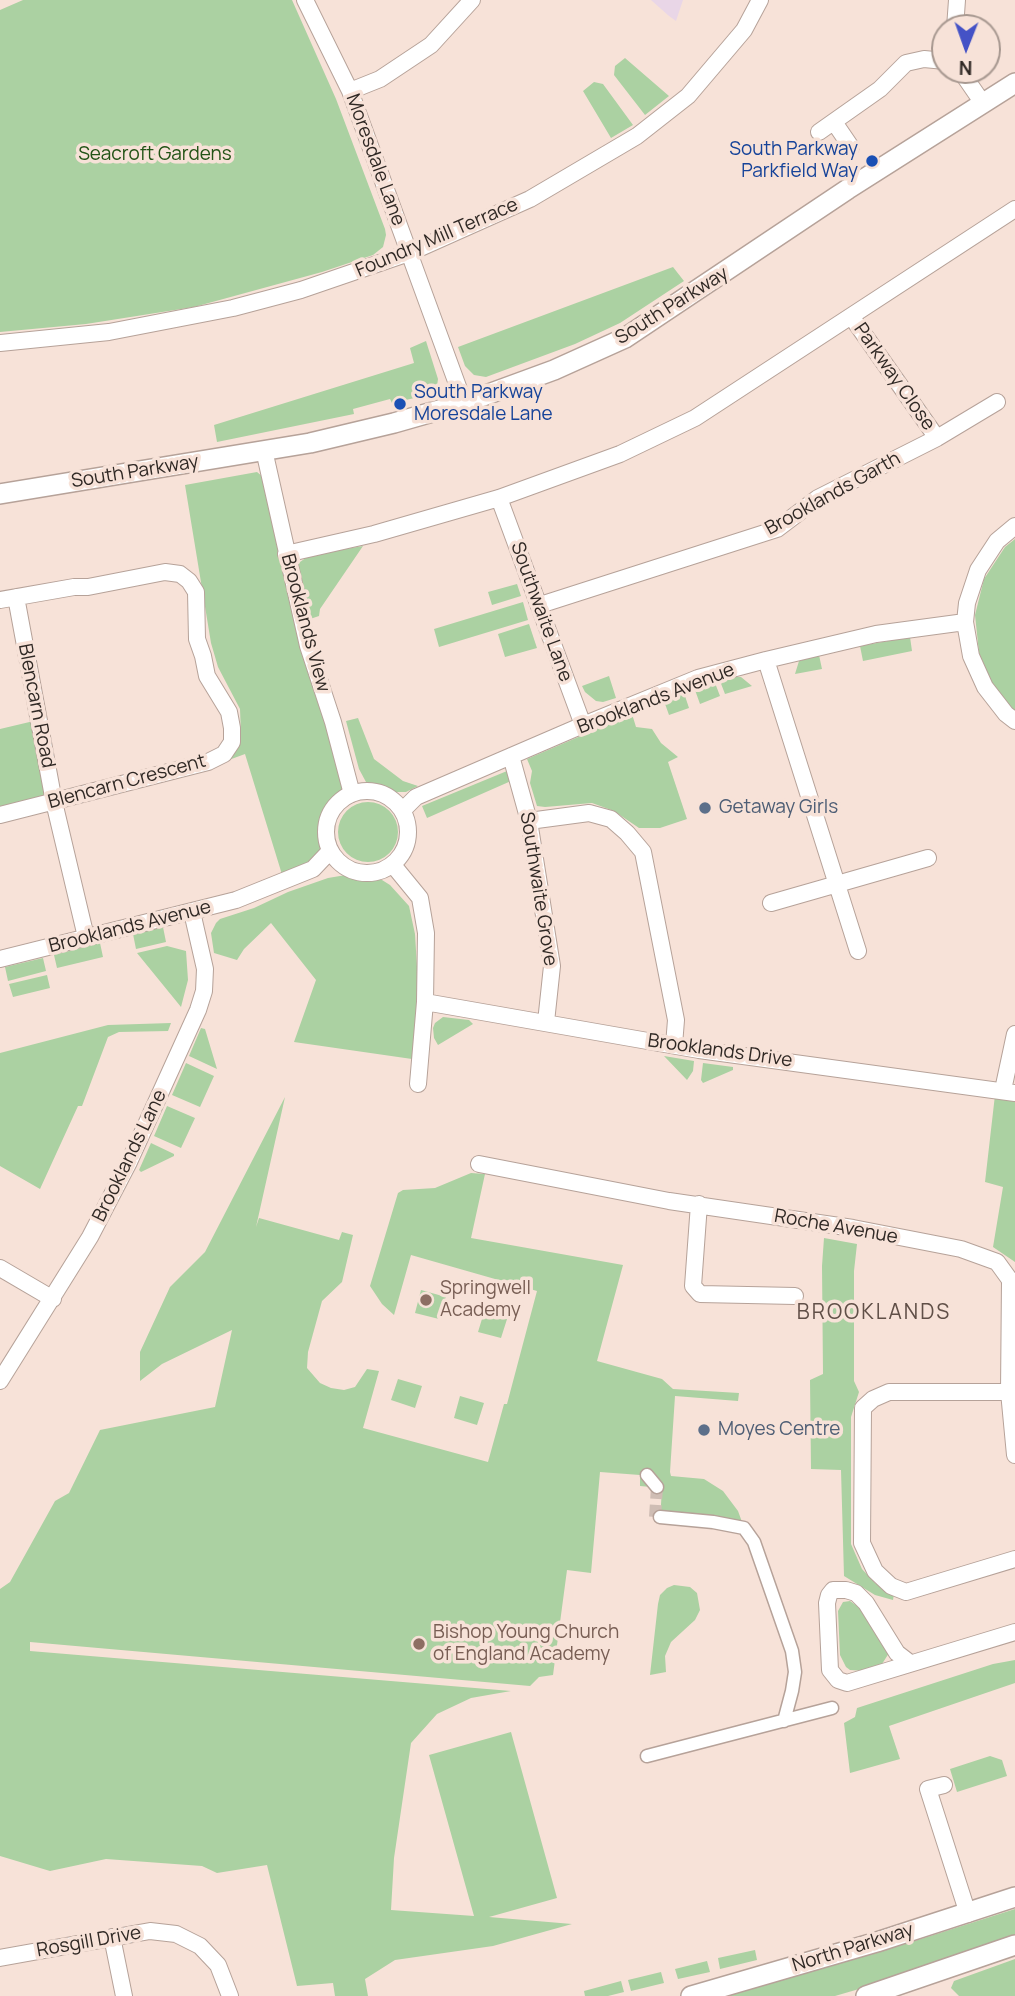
<!DOCTYPE html>
<style>
body{margin:0}
#map{position:relative;width:1015px;height:1996px;overflow:hidden;background:#f7e2d8;font-family:Manrope,sans-serif}
canvas{display:block}
.north{position:absolute;left:931px;top:14px;width:70px;height:70px;box-sizing:border-box;background:#f7e2d8;border:2px solid #a79890;border-radius:50%;rotate:181deg;font-size:19px;font-weight:700;line-height:28px;text-align:center;color:#2f2824}
.north::after{content:'';display:block;margin:auto;width:24px;height:32px;background:#4452c6;clip-path:polygon(50% 0,100% 100%,50% 72%,0 100%)}
</style>
<div id="map">
<canvas width="1015" height="1996"></canvas>
<div class="north">N</div>
</div>
<script>
const ctx = document.querySelector('canvas').getContext('2d');
ctx.lineJoin = 'round';
function fill(path, color) {
  ctx.fillStyle = color;
  ctx.fill(path, 'evenodd');
}
function poly(rows) {
  const path = new Path2D();
  for (const r of rows) {
    if (r.length === 3) {
      path.moveTo(r[0] + r[2], r[1]);
      path.arc(r[0], r[1], r[2], 0, 2 * Math.PI);
      continue;
    }
    path.moveTo(r[0], r[1]);
    for (let i = 2; i < r.length; i += 2) path.lineTo(r[i], r[i + 1]);
  }
  return path;
}
function strokePath(path, color, width, dash) {
  ctx.strokeStyle = color;
  ctx.lineWidth = width;
  ctx.lineCap = dash ? 'butt' : 'round';
  ctx.setLineDash(dash || []);
  ctx.stroke(path);
}
function label(font, color, halo, rows, align = 'center') {
  ctx.font = font + ' Manrope,sans-serif';
  ctx.lineWidth = 7;
  ctx.setLineDash([]);
  ctx.textBaseline = 'middle';
  ctx.strokeStyle = halo;
  ctx.fillStyle = color;
  for (const [text, x, y, turn = 0] of rows) {
    ctx.save();
    ctx.translate(x, y);
    ctx.rotate((+turn || 0) * Math.PI / 180);
    ctx.textAlign = isNaN(turn) ? turn : align;
    if (halo) ctx.strokeText(text, 0, 0);
    ctx.fillText(text, 0, 0);
    ctx.restore();
  }
}
fill(poly([
 [651,0,683,0,676,21,669,16]
]), '#e9d6e7');
fill(poly([
 [23,0,292,0,336,99,385,229,386,235,383,247,373,255,322,272,194,307,86,324,0,332,0,10],
 [625,58,669,96,645,115,614,75,615,66],
 [594,82,603,84,633,125,611,138,583,91],
 [673,267,684,281,620,323,575,344,486,377,474,375,465,366,458,347],
 [426,341,438,379,437,386,428,395,392,403,390,399,353,409,354,414,217,442,214,425,414,363,410,348],
 [257,472,269,482,346,797,335,806,328,819,326,833,329,847,284,881,245,754,226,761,234,750,241,734,240,709,218,667,211,643,185,485],
 [1015,539,1015,711,994,688,979,653,975,615,984,579,1005,547],
 [363,546,320,609,319,616,307,620,296,570,300,562,310,555],
 [517,584,521,596,492,605,488,592],
 [523,602,528,620,439,647,434,629],
 [529,624,537,648,505,657,498,634],
 [910,637,912,651,863,661,860,646],
 [819,655,822,669,795,674,799,661],
 [609,676,616,698,603,702,596,701,585,692,582,686],
 [731,677,741,677,752,686,725,694,720,681],
 [715,683,720,696,700,704,695,690],
 [684,693,689,708,669,715,664,701],
 [632,714,636,727,652,729,661,743,678,757,668,762,687,819,660,828,639,828,614,811,592,803,545,807,537,806,530,783,532,771,527,759],
 [358,718,374,759,403,781,418,786,406,792,388,792,366,782,359,769,346,721],
 [38,720,54,802,0,815,0,729],
 [507,771,511,781,427,818,422,806],
 [368,832,30],
 [346,875,382,880,390,885,409,906,415,934,418,983,418,1017,412,1059,294,1042,316,980,271,923,244,949,237,960,214,953,211,933,216,923,220,919,254,908,288,892,328,878],
 [163,927,166,942,136,949,133,934],
 [100,943,103,957,57,968,54,955],
 [167,946,186,951,188,980,181,1007,137,953],
 [43,958,46,971,8,981,5,967],
 [47,975,50,988,13,997,9,984],
 [443,1017,469,1020,473,1024,438,1045,434,1038,433,1028,435,1023],
 [171,1023,168,1031,119,1032,108,1037,82,1106,78,1106,40,1189,0,1166,0,1053,108,1025],
 [201,1028,205,1029,217,1069,189,1056],
 [664,1056,694,1061,693,1071,687,1080],
 [186,1063,214,1076,200,1107,172,1095],
 [703,1063,733,1067,733,1070,703,1083,701,1080],
 [995,1095,1015,1100,1015,1262,993,1247,1003,1187,985,1182],
 [285,1097,256,1227,259,1218,339,1240,342,1232,353,1235,342,1282,322,1301,308,1352,307,1368,320,1383,331,1388,344,1390,355,1387,367,1369,379,1371,363,1428,488,1462,504,1404,507,1404,537,1291,411,1255,394,1315,382,1304,370,1286,398,1193,403,1190,435,1188,471,1173,485,1174,471,1238,623,1265,597,1361,662,1379,673,1389,739,1393,738,1401,675,1396,670,1472,671,1476,704,1479,723,1491,738,1511,742,1522,660,1521,662,1488,640,1486,640,1475,600,1472,591,1573,567,1570,553,1675,539,1677,530,1686,30,1642,30,1651,511,1691,471,1698,437,1714,411,1743,394,1858,391,1910,474,1916,429,1755,511,1732,557,1898,489,1917,572,1924,493,1946,395,1960,365,1979,368,1996,335,1996,333,1983,297,1986,267,1865,217,1873,202,1866,106,1859,50,1871,0,1856,0,1589,10,1582,55,1501,69,1493,100,1430,215,1407,232,1330,162,1364,140,1381,140,1352,170,1287,205,1252],
 [167,1106,195,1118,181,1148,154,1136],
 [151,1143,174,1154,174,1156,141,1172,139,1170],
 [824,1238,857,1244,854,1271,854,1381,859,1392,851,1417,851,1544,862,1569,875,1583,894,1594,893,1600,875,1595,844,1576,841,1470,811,1469,810,1380,823,1374,822,1266],
 [421,1290,446,1297,439,1319,415,1313],
 [485,1309,508,1316,501,1338,478,1332],
 [398,1379,422,1386,415,1408,391,1400],
 [460,1396,484,1403,477,1425,454,1418],
 [674,1585,690,1587,697,1593,700,1610,695,1620,671,1642,665,1656,666,1672,650,1675,658,1604,660,1595,667,1588],
 [850,1601,867,1613,889,1653,882,1664,866,1671,850,1670,846,1667,840,1655,838,1611,843,1602],
 [1015,1660,1015,1683,889,1726,900,1759,850,1773,844,1723,855,1717,857,1708,993,1664],
 [990,1756,1002,1760,1007,1776,957,1792,950,1769],
 [1015,1909,1015,1939,890,1980,835,1996,722,1996,880,1952],
 [755,1950,757,1960,720,1969,718,1958],
 [1015,1959,1015,1996,959,1996,951,1988,954,1981],
 [707,1961,710,1972,678,1979,675,1969],
 [661,1972,664,1983,631,1991,628,1980],
 [621,1981,624,1992,608,1996,585,1996,584,1991]
]), '#abd1a2');
strokePath(poly([
 [657,1487,655,1517,660,1517]
]), '#cfbdb4', 12, [12, 6]);
const pedestrian = poly([
 [647,1475,657,1487],
 [660,1517,713,1522,744,1528,754,1542,792,1651,795,1672,792,1691,784,1721],
 [647,1756,832,1708]
]);
const minor = poly([
 [305,0,350,91,464,403],
 [955,28,957,0],
 [960,70,982,102],
 [350,91,380,79,431,45,472,0],
 [834,122,851,147],
 [819,132,880,89,906,63,924,59,945,61],
 [851,316,937,438],
 [0,343,109,332,233,308,301,290,409,253,530,199,637,136,688,96,744,30,760,0],
 [264,450,308,646,333,722,352,794],
 [499,498,583,725],
 [1015,526,997,541,978,570,967,603,965,622,971,656,985,687,1006,714,1015,721],
 [286,554,374,534,499,498,620,454,695,418,1015,209],
 [16,597,54,802,86,937],
 [0,600,74,587,88,587,165,572,180,574,189,581,196,592,197,639,203,656,207,676,229,712,232,728,232,742,224,754,208,762,0,815],
 [540,605,777,529,818,498,937,438,997,402],
 [766,660,858,951],
 [511,756,529,821,552,966,546,1022],
 [367,832,41],
 [402,811,416,797,583,725,698,678,766,660,876,634,965,622],
 [529,821,589,813,611,819,627,833,643,852,676,1020,674,1045],
 [393,865,420,898,426,933,425,1002,418,1084],
 [771,903,928,858],
 [0,959,236,900,313,869,330,851],
 [425,1002,699,1050,1015,1093],
 [1003,1090,1015,1034],
 [479,1164,669,1201,853,1228,961,1249,997,1262,1010,1280,1009,1392,1015,1455],
 [699,1204,693,1286,700,1294,795,1296],
 [0,1268,53,1299],
 [0,1381,90,1237,129,1162,198,1010,204,991,205,969,192,912],
 [1009,1392,889,1392,873,1399,863,1408,862,1543,875,1571,891,1586,906,1592,1015,1559],
 [910,1663,897,1653,866,1603,856,1593,846,1590,833,1590,829,1595,827,1603,830,1670,838,1680,847,1683,1015,1632],
 [944,1785,928,1789,968,1914],
 [112,1937,124,1996],
 [0,1958,150,1931,176,1934,200,1946,218,1965,230,1996]
]);
const tertiary = poly([
 [0,494,310,443,394,423,464,403,554,370,625,338,848,189,1015,83],
 [691,1996,877,1942,1015,1897],
 [866,1996,1015,1945]
]);
strokePath(pedestrian, '#b6a299', 15);
strokePath(minor, '#b6a299', 18);
strokePath(tertiary, '#b6a299', 22);
strokePath(pedestrian, '#fff', 12);
strokePath(minor, '#fff', 16);
strokePath(tertiary, '#fff', 19);
for (const [x, y, r, color] of [
 [872,161,7,"#1a4fb4"],
 [400,404,7,"#1a4fb4"],
 [705,808,7,"#5c6f8a"],
 [426,1300,7,"#8d6e63"],
 [704,1430,7,"#5c6f8a"],
 [419,1644,7,"#8d6e63"]
]) {
  const dot = new Path2D();
  dot.arc(x, y, r, 0, 2 * Math.PI);
  ctx.fillStyle = color;
  ctx.fill(dot);
  strokePath(dot, '#f7e2d8', 2.5);
}
label('19px', '#164399', '#f7e2d8', [
 ["South Parkway",858,150],
 ["Parkfield Way",858,172],
 ["South Parkway",414,393,"left"],
 ["Moresdale Lane",414,415,"left"]
], 'right');
label('19px', '#225316', '#f7e2d8', [
 ["Seacroft Gardens",155,155]
]);
label('19px', '#2f2824', '#f7e2d8', [
 ["Moresdale Lane",375,160,70],
 ["Foundry Mill Terrace",437,238,-23],
 ["South Parkway",672,306,-32],
 ["Parkway Close",894,377,55],
 ["South Parkway",135,472,-9],
 ["Brooklands Garth",833,494,-29],
 ["Southwaite Lane",541,612,70],
 ["Brooklands View",305,623,75],
 ["Brooklands Avenue",656,699,-21],
 ["Blencarn Road",36,706,79],
 ["Blencarn Crescent",127,782,-15],
 ["Southwaite Grove",538,889,81],
 ["Brooklands Avenue",130,927,-14],
 ["Brooklands Drive",720,1051,8],
 ["Brooklands Lane",130,1156,-64],
 ["Roche Avenue",836,1227,10],
 ["Rosgill Drive",89,1942,-10],
 ["North Parkway",853,1948,-17]
]);
label('19px', '#4e5e75', '#f7e2d8', [
 ["Getaway Girls",719,808],
 ["Moyes Centre",718,1430]
], 'left');
label('19px', '#785e54', '#f7e2d8', [
 ["Springwell",440,1289],
 ["Academy",440,1311],
 ["Bishop Young Church",433,1633],
 ["of England Academy",433,1655]
], 'left');
ctx.letterSpacing = '2px';
label('21px', '#604f47', '#f7e2d8', [
 ["BROOKLANDS",874,1313]
]);
ctx.letterSpacing = '0px';
</script>
